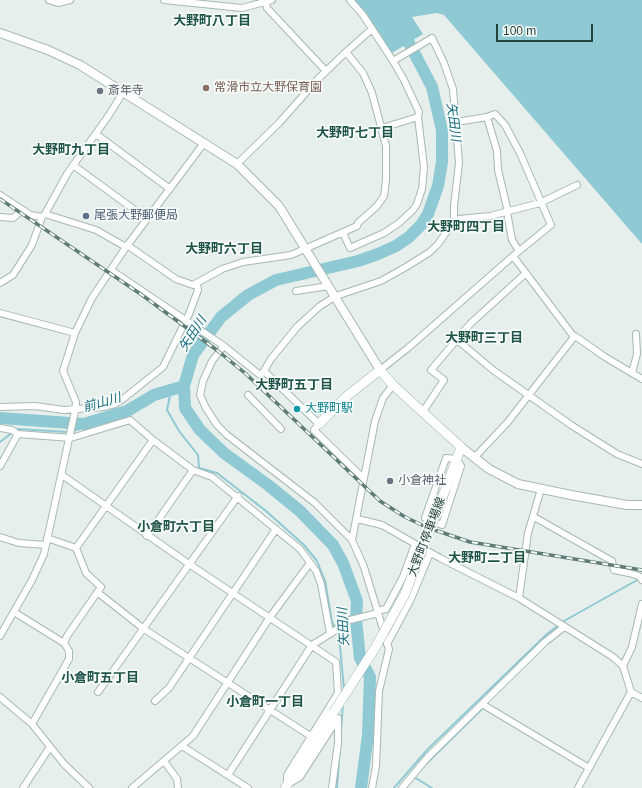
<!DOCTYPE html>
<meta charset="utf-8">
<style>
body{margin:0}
#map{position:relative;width:642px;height:788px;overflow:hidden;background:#e6efeb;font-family:Helvetica,sans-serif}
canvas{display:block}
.scale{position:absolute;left:496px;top:24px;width:97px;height:18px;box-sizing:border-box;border:2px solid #24423a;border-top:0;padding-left:5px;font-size:12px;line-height:14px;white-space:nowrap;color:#24423a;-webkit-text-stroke:3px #f7fbf9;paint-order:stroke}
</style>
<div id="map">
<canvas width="642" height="788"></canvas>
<div class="scale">100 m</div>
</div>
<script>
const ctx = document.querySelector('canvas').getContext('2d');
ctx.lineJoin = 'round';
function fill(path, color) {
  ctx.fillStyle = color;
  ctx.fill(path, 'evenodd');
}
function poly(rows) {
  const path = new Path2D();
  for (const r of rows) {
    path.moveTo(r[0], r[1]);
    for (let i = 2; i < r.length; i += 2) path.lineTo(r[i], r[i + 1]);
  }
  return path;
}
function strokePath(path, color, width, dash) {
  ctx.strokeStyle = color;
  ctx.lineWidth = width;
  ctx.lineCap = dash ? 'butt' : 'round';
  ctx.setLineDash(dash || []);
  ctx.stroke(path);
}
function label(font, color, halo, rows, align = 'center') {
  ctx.font = font + ' Helvetica,"Noto Sans JP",sans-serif';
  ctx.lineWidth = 3.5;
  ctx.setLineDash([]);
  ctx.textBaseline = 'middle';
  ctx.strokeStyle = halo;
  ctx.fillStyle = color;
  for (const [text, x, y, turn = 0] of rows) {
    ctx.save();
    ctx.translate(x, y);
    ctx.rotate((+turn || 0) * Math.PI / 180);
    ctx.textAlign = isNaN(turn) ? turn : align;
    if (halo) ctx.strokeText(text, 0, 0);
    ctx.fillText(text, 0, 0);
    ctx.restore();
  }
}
fill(poly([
 [352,0,642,0,642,244,444,15,437,13,412,17,423,34,392,53,374,25]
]), '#8ec9d4');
strokePath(poly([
 [171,390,167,410,179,431,198,455,199,468,217,473,266,511,304,545,317,561,325,581,332,622,339,636,344,689],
 [73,431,79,429,84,424],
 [0,442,17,429,68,432],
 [423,767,484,707],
 [414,777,432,788],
 [337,788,343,703],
 [394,788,428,749,547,634,564,621,639,579]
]), '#8ec9d4', 2);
strokePath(poly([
 [0,418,84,424,127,411,154,395,184,386],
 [361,788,368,735,370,677,360,658,356,620,357,601,343,563,333,545,300,511,268,485,224,453,200,430,185,408,184,386,193,355,221,317,248,295,276,280,358,261,378,254,396,246,409,237,421,225,428,214,438,186,442,162,442,130,432,87,407,39,400,30]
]), '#8ec9d4', 12);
const minor = poly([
 [49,0,58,3,70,0],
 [164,0,242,8,272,0],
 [266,1,267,8,326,71],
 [346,52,372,29],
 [393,61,432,38,444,63,453,89,459,163,454,206,454,221],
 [487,117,497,151,498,170,508,212],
 [382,128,418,117],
 [96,134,170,189],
 [73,165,147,219],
 [0,195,23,210],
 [507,212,512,240,519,251],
 [45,214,96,230,126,247],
 [0,217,13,218,23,210,30,215,42,217,45,214,67,174,109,115,124,91],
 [343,233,350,248,384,233,399,223,413,210,417,204,422,189,424,167,418,117,419,112,404,80,393,61,363,15,350,0],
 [127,245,176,279,193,285,222,269,243,262,291,255,357,226,358,223,377,206,384,196,386,180,386,146,372,93,363,73,346,52,318,79,279,123,237,164],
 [513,256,574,337,575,336,605,357,642,379],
 [111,270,224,346],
 [0,283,13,275,32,245,42,217],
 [296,291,329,286],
 [0,313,75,333],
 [456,339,493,370,571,425,617,454,642,464],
 [380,370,408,348,513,256,551,225,520,153,505,125,495,114,487,117,456,122],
 [264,371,260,375,224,346,212,361,203,381,200,395,206,408,217,425,227,435,315,503,352,540],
 [632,373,637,354,636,334],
 [248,395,281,429],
 [0,407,35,406,64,410,103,407,115,404,123,399,163,367,189,314,198,290,197,284],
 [422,413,444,380,431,370,470,324,526,273],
 [0,428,12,430,18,434],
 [446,458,457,459,461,466,442,525,425,518,446,458],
 [474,458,507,423,574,337],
 [0,466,18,434,71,438,130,420,153,440,193,470,212,477,300,549,316,571,321,584,330,633],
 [62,475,189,564,336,662,338,693,287,775,287,784],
 [363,478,314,430,319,424,264,371,271,359,297,327,320,306,336,296,381,281,406,267,430,252,438,244,454,221,459,219,490,216,540,203,577,185],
 [534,517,612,561,614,570,629,573,639,576,642,580],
 [357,519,382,525,440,558,519,598,613,657,623,666,631,692,642,698],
 [147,536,193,470],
 [0,537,19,543,46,545],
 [47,538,76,548],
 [97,592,144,629,312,737],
 [519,598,528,533,541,489],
 [377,611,386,609,403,577,415,544],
 [14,612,64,643],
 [0,636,32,580,44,554,75,411,76,402,63,371,75,333,92,298,126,247,204,143],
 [387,644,411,599,430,553],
 [623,666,632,647,642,604],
 [98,692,238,496],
 [0,697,32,724,64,764,89,788],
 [155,701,169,688,276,529],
 [482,704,589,768],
 [32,724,69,659,69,651,64,643,67,636,101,587,86,573,76,548,153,440],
 [182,746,248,788],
 [164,761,177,779,178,788],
 [228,775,312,645,333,632,346,621,378,613],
 [290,783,300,777,338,718],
 [23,788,50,747],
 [132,788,193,736,270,617,310,563],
 [332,788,338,743,338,718],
 [372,788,376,766,379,691,389,649,364,567,352,540,375,421,383,398,393,385],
 [402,788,428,757,545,642,564,627],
 [578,788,631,692]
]);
const tertiary = poly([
 [0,33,48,50,80,65,237,164,279,206,380,370],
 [461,447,489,469,518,484,571,495,627,505,642,505]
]);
const secondary = poly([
 [319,424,347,396,380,370,393,385,461,447,446,488],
 [285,788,333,713]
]);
strokePath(minor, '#a8b8b2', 8);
strokePath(tertiary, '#a8b8b2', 10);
strokePath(secondary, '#a4bbb3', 10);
strokePath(minor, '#fff', 6);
strokePath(tertiary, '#fff', 8);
strokePath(secondary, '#fff', 9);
const rail = poly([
 [0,199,142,295,218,351,246,374,380,501,405,517,426,527,470,542,642,570]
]);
strokePath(rail, '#5f7d75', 3.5);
strokePath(rail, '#f7fbf9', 2, [6]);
const secondaryBridge = poly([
 [333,713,375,648,405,594,446,488]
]);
strokePath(secondaryBridge, '#a4bbb3', 10, []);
strokePath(secondaryBridge, '#fff', 9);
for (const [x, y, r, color] of [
 [206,88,4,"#8d6e63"],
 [100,91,4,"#6b7280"],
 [86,216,4,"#5c6f8a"],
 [297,409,4,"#0f9aa8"],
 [390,481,4,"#6b7280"]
]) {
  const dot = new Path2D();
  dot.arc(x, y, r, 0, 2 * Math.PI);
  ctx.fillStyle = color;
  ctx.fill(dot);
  strokePath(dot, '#f7fbf9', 1.5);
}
label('12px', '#785e54', '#f7fbf9', [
 ["常滑市立大野保育園",214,88]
], 'left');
label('12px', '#5b616d', '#f7fbf9', [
 ["斎年寺",108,91],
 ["小倉神社",398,481]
], 'left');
label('12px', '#4e5e75', '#f7fbf9', [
 ["尾張大野郵便局",94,216]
], 'left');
label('12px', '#0d838f', '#f7fbf9', [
 ["大野町駅",305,409]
], 'left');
label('12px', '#24423a', '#f7fbf9', [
 ["大野町停車場線",427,537,-69]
]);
label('bold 13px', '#1f5548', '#f7fbf9', [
 ["大野町八丁目",212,21],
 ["大野町七丁目",355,133],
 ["大野町九丁目",71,150],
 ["大野町四丁目",466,227],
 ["大野町六丁目",224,249],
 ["大野町三丁目",484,338],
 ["大野町五丁目",294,385],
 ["小倉町六丁目",176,527],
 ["大野町二丁目",487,558],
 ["小倉町五丁目",100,678],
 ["小倉町一丁目",265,702]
]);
label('italic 13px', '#1c6f80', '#f7fbf9', [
 ["矢田川",453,122,83],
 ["矢田川",193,334,-57],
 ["前山川",102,403,-16],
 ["矢田川",344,627,-93]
]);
</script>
